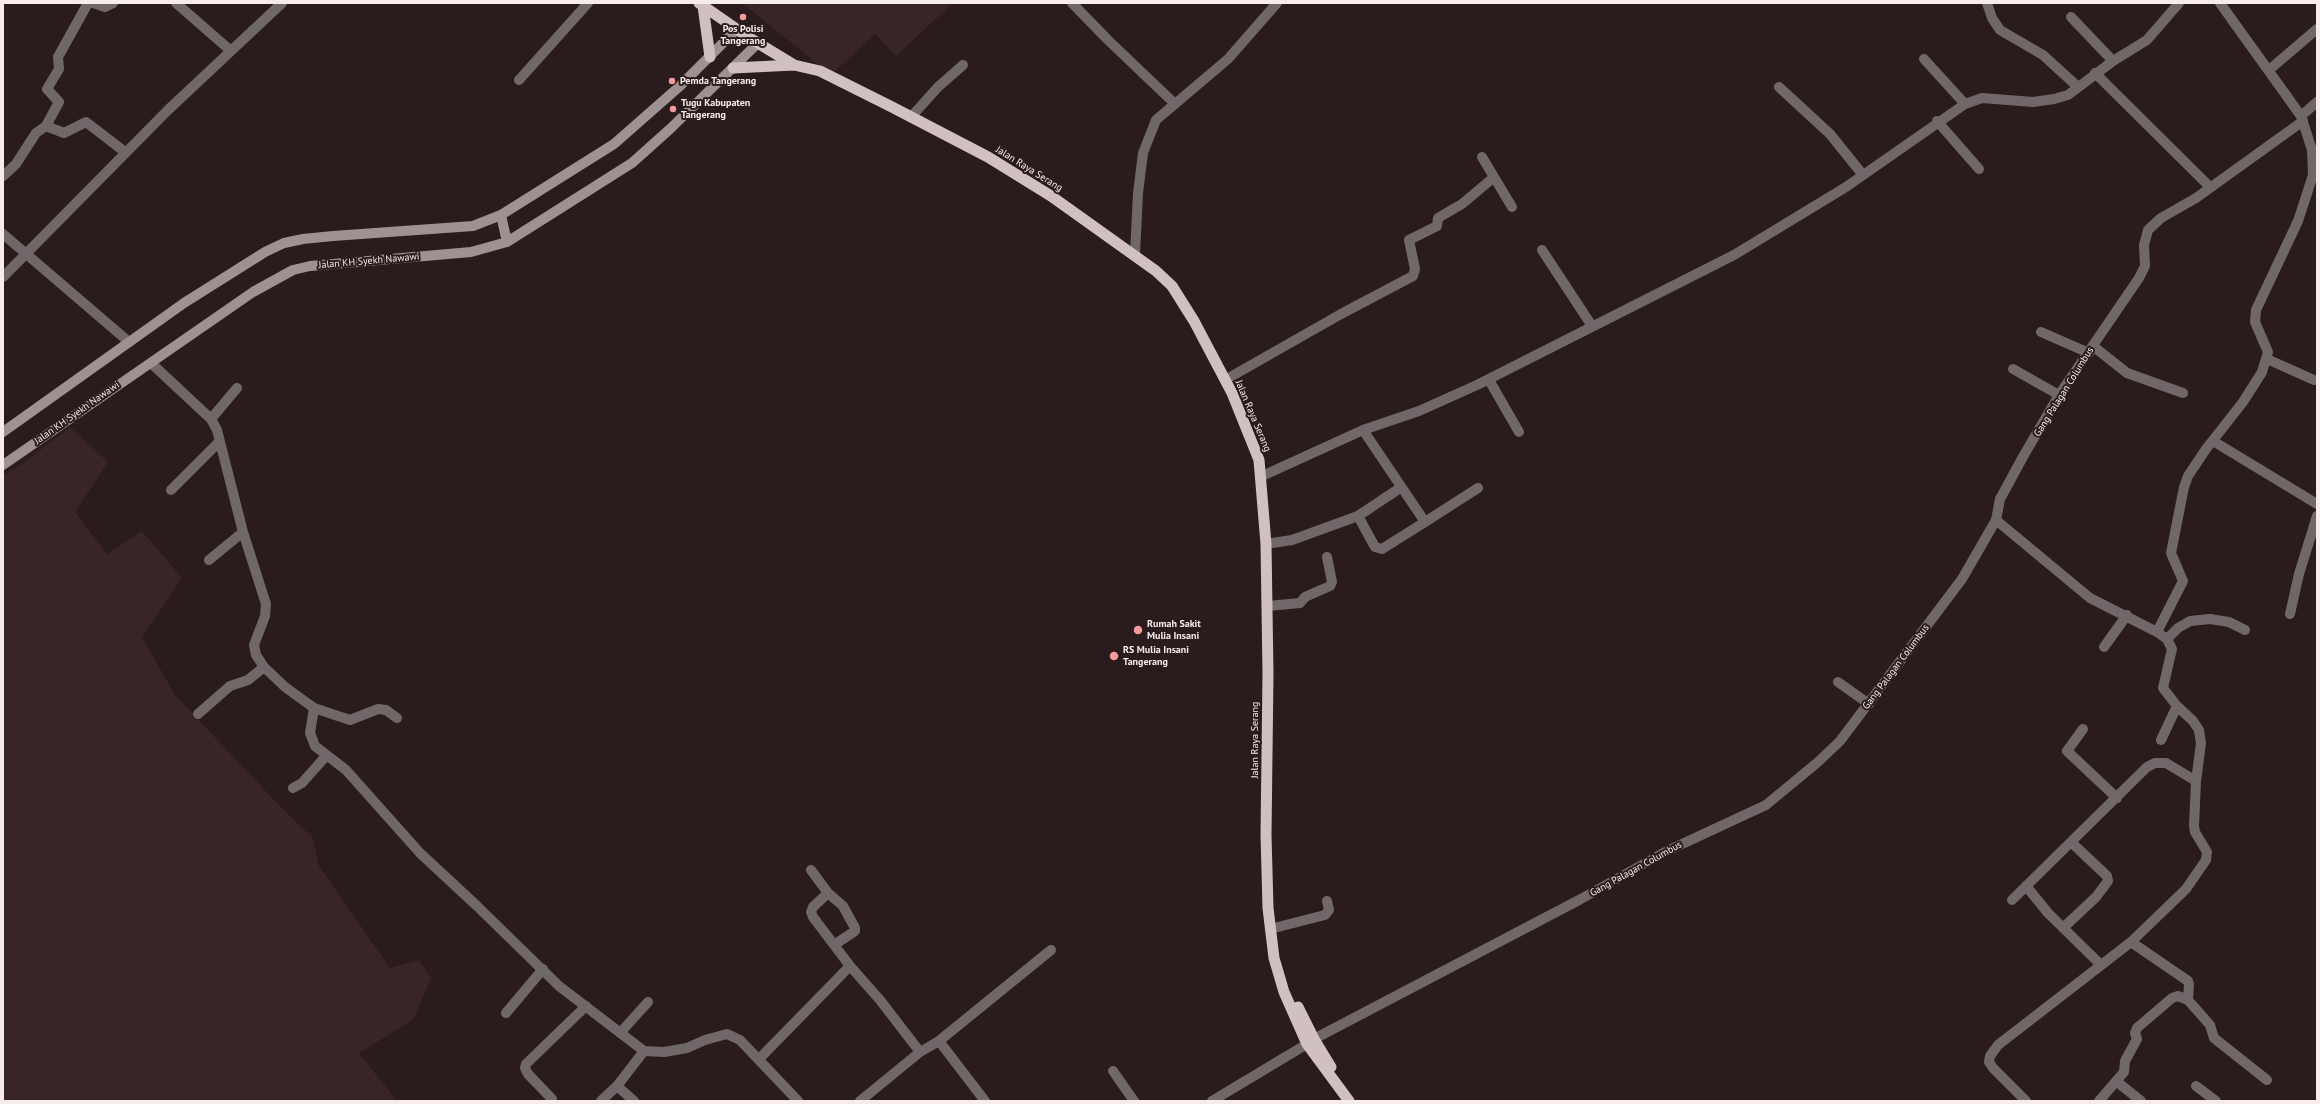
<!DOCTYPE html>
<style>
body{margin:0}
#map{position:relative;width:2320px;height:1104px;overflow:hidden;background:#2a1c1c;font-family:"PT Sans",sans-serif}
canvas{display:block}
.frame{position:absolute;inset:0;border:4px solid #f6ecec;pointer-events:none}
</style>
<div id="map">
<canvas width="2320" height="1104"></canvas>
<div class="frame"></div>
</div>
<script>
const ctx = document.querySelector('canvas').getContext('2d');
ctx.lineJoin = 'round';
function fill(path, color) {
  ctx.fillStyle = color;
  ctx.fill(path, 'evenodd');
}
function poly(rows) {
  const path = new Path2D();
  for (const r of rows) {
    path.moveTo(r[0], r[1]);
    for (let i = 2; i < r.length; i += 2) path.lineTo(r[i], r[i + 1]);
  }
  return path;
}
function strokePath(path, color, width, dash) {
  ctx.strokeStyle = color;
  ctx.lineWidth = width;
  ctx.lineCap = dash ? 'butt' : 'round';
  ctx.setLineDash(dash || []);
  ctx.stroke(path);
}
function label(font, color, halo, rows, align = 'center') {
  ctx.font = font + ' "PT Sans",sans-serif';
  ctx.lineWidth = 4;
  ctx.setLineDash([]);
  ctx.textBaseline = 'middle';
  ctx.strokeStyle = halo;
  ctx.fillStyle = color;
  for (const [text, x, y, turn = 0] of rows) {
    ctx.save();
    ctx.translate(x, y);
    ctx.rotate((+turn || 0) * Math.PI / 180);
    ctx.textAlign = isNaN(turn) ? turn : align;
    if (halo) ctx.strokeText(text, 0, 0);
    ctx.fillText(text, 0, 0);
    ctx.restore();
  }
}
fill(poly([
 [742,3,953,3,896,56,875,34,831,75],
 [70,427,108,462,75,512,107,554,142,531,182,578,142,637,175,695,278,804,313,838,319,866,390,968,419,960,431,978,413,1020,359,1053,397,1101,3,1101,3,475,22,464]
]), '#392525');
strokePath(poly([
 [93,3,105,7,113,3],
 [176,3,231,51],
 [1072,3,1108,40,1174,103],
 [1987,3,1992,18,2000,30,2043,55,2078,87],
 [2071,17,2113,61],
 [1924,59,1965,104],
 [2269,70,2317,29],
 [2095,73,2210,187],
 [519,80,588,3],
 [1779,87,1830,134,1863,175],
 [2301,116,2317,102],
 [911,117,938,87,963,65],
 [1937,121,1979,169],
 [46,126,59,102,47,89,59,69,58,57,88,3],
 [1482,157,1512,207],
 [3,176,16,164,36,133,46,126,64,133,86,122,125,152],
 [3,234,129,342],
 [1542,250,1592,326],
 [3,277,168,110,282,3],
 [2041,332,2089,353],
 [2093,346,2127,373,2183,393],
 [2267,359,2314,380],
 [151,363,211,419,217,430,243,532,266,604,265,616,254,645,256,655,264,667,285,687,314,708,350,720,378,709,386,710,397,718],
 [2013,369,2059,395],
 [1225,380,1341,314,1413,276,1415,269,1409,240,1437,226,1438,218,1462,204,1493,178],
 [1489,380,1519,432],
 [211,419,237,388],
 [1363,430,1425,522,1478,488],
 [2213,441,2317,504],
 [1260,477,1363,430,1419,411,1477,385,1734,255,1846,187,1965,104,1982,98,2033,102,2054,99,2068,95,2113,61,2147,40,2179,3],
 [171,490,219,442],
 [1358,516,1375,547,1382,549,1425,522],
 [1996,520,2090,598,2157,632,2183,581,2171,553,2184,487,2188,476,2206,449,2243,402,2262,372,2268,352,2255,322,2256,310,2298,221,2313,175,2312,150,2301,116,2220,3],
 [1266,544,1292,540,1358,516,1400,488],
 [209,560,243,532],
 [1268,606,1300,603,1305,597,1330,586,1332,582,1327,557],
 [2290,614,2299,574,2317,516],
 [2167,639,2178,628,2190,621,2210,619,2229,622,2245,630],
 [2104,647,2127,615],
 [1838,682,1869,704],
 [314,708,310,733,315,746,346,770,420,853,477,906,559,986,644,1051,664,1052,687,1048,705,1040,727,1034,740,1040,798,1101],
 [198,714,230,686,248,680,264,667],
 [2083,729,2067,751,2117,798],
 [2161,740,2177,706],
 [293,788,302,783,326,756],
 [811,870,828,893],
 [2026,886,2048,913,2101,965],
 [2012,900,2147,767,2155,763,2166,763,2196,781],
 [2063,928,2096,897,2108,881,2107,876,2072,843],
 [1270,929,1325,915,1329,910,1327,901],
 [2131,942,2188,981,2189,984,2188,1000,2210,1025,2214,1038,2267,1080],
 [834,945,855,931,855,928,843,906,828,893,813,907,811,912,813,917,850,966,880,1000,920,1052],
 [506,1013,543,969],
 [620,1033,648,1002],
 [1314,1039,1579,900,1667,851,1766,805,1818,762,1840,741,1962,579,1996,520,2000,499,2024,455,2059,395,2139,278,2145,266,2144,245,2148,230,2161,218,2196,198,2303,121],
 [939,1041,985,1101],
 [759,1059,850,966],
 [1113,1071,1134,1101],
 [2116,1081,2141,1101],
 [2196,1086,2216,1101],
 [552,1099,528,1074,525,1068,526,1064,586,1006],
 [601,1101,617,1086],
 [634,1101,617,1086,644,1051],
 [860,1101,920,1052,939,1041,1051,950],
 [1212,1101,1307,1044],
 [2026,1101,1993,1068,1989,1062,1990,1056,1998,1045,2131,942,2186,889,2206,860,2207,852,2195,832,2194,826,2196,781,2201,743,2199,730,2193,721,2177,706,2163,688,2172,649,2167,639,2157,632],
 [2099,1101,2124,1072,2125,1061,2137,1039,2135,1033,2137,1028,2172,998,2178,996,2188,1000]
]), '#706868', 10);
strokePath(poly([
 [1135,254,1138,193,1143,153,1156,120,1228,59,1277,3]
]), '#706868', 10);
strokePath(poly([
 [501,215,507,242],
 [3,432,184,303,265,252,284,243,303,239,333,236,473,226,501,215,614,144,680,86,737,29],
 [3,465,253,292,293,270,310,266,471,252,507,242,632,163,670,129,758,43]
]), '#9d9191', 10);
strokePath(poly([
 [699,3,748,37,794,65,820,71,892,107,988,157,1051,196,1156,271,1172,286,1194,321,1232,393,1259,460,1266,544,1268,674,1266,835,1268,908,1274,958,1284,992,1307,1044,1349,1101],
 [703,6,710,57],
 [733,68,794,65],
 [1298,1007,1314,1039,1331,1067]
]), '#d1c0c0', 11);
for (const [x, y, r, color] of [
 [743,17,4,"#f59b9d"],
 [672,81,4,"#f59b9d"],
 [673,109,4,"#f59b9d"],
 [1138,630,5,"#f59b9d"],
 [1114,656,5,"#f59b9d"]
]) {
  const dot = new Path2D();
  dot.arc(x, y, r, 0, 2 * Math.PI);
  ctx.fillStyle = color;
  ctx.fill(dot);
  strokePath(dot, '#2a1c1c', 1.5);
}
label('bold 10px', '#f6ecec', '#2a1c1c', [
 ["Pos Polisi",743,29,"center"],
 ["Tangerang",743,41,"center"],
 ["Pemda Tangerang",680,81],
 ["Tugu Kabupaten",681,103],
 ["Tangerang",681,115],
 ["Rumah Sakit",1147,624],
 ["Mulia Insani",1147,636],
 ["RS Mulia Insani",1123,650],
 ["Tangerang",1123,662]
], 'left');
label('10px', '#f6ecec', '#2a1c1c', [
 ["Jalan Raya Serang",1029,169,32],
 ["Jalan KH Syekh Nawawi",369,261,-5],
 ["Gang Palagan Columbus",2064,392,-58],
 ["Jalan KH Syekh Nawawi",77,413,-35],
 ["Jalan Raya Serang",1253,416,67],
 ["Gang Palagan Columbus",1896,667,-53],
 ["Jalan Raya Serang",1255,740,-90],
 ["Gang Palagan Columbus",1636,869,-29]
]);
</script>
